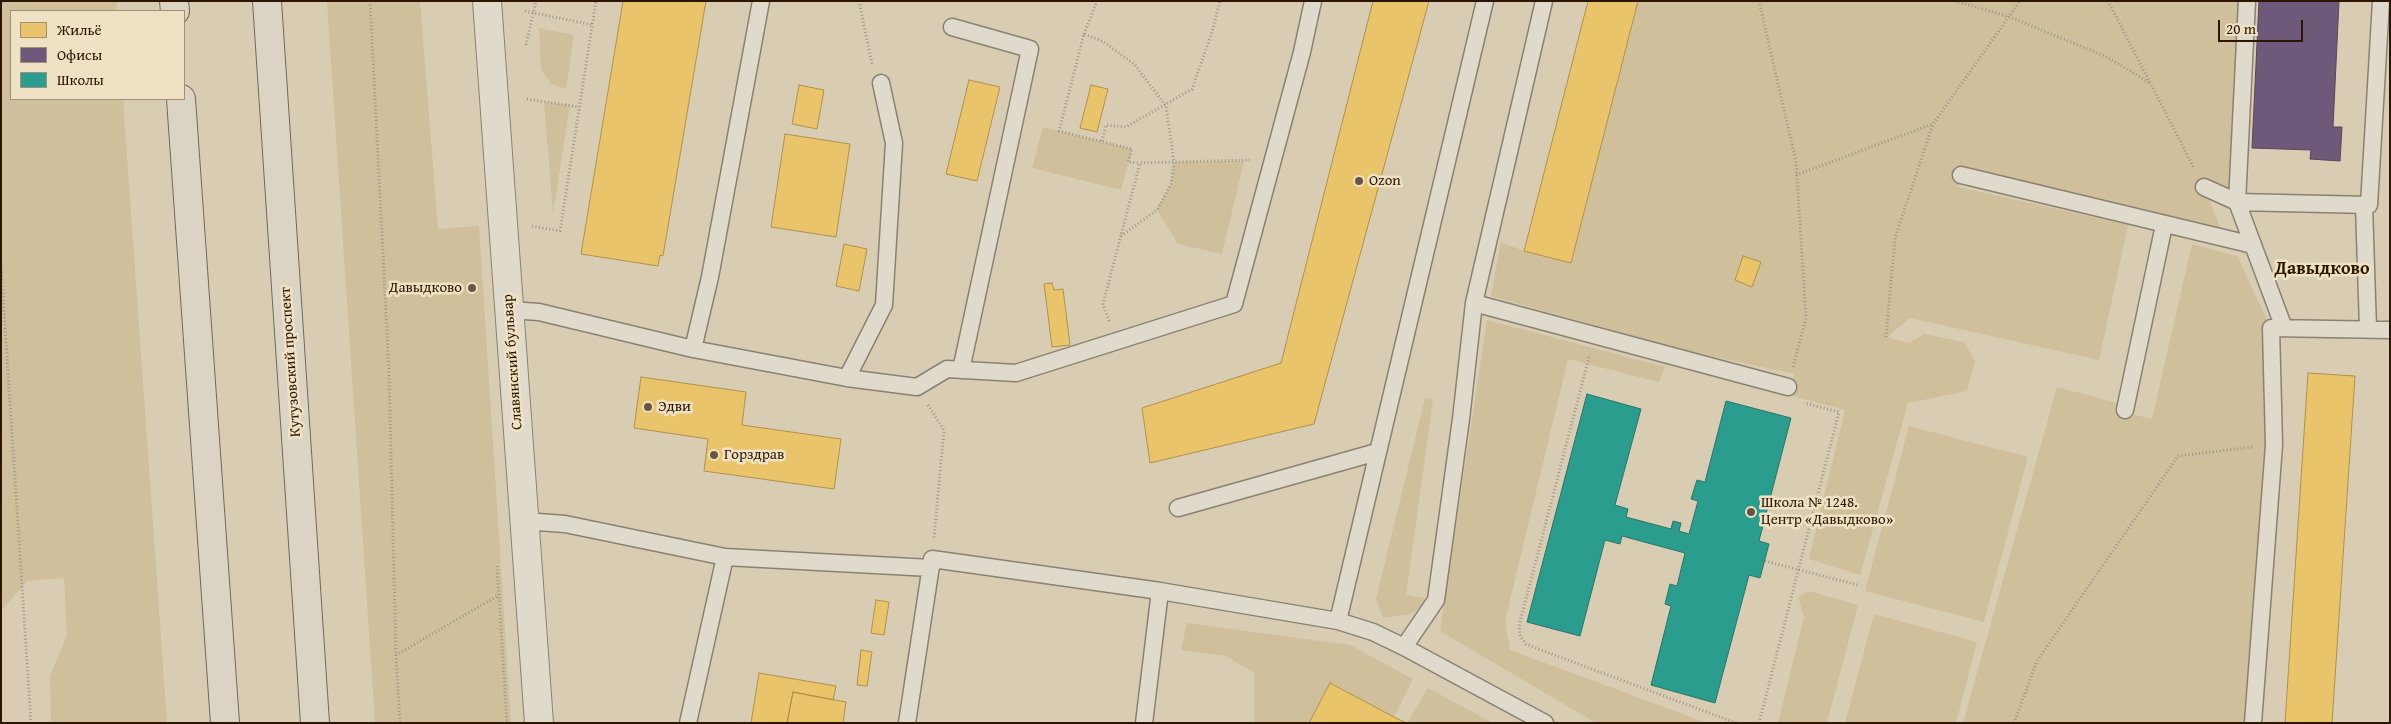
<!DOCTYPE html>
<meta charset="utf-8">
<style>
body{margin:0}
#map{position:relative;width:2391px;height:724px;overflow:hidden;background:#d8cdb3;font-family:"Gentium Book Plus",serif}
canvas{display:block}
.frame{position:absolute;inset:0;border:2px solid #2d1500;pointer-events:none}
.legend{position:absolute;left:10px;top:10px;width:175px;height:90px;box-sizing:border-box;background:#efe2c4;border:1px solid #a19076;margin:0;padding:6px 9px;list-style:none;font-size:15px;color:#2d1500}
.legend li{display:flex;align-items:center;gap:10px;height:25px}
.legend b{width:25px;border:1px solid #a19076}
.scale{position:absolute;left:2218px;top:20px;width:85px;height:22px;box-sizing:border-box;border:2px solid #2d1500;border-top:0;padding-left:6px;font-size:15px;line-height:18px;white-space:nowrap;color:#2d1500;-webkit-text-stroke:4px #efe2c4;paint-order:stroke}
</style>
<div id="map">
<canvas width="2391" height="724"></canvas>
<div class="frame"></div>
<ul class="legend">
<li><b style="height:14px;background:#e9c46a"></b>Жильё</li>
<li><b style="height:14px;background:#6d597a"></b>Офисы</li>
<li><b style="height:14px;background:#2a9d8f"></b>Школы</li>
</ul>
<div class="scale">20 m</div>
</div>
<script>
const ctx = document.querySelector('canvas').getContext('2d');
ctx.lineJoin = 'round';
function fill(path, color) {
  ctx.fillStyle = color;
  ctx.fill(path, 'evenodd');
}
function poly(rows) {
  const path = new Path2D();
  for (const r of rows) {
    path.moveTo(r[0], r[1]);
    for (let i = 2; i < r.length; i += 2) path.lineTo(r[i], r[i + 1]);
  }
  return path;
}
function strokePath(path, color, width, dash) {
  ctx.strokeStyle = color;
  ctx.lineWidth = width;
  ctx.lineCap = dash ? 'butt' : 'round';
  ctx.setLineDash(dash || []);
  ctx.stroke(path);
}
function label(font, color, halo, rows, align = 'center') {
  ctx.font = font + ' "Gentium Book Plus",serif';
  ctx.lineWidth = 5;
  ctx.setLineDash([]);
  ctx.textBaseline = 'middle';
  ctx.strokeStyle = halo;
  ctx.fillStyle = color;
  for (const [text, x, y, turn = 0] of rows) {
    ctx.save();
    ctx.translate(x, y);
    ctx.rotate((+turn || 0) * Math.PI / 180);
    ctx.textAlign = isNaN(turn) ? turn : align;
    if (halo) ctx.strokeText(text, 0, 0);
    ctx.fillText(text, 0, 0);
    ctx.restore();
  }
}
fill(poly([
 [1,1,117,1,117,11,11,11,11,99,123,99,167,723,51,723,50,676,67,635,64,578,27,581,1,611],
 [327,1,420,1,438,229,479,226,511,723,375,723],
 [1638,1,2247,1,2237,202,2204,188,2225,239,1961,176,1958,187,2128,225,2099,360,1910,318,1887,337,1910,343,1924,334,1964,342,1975,361,1967,391,1908,403,1860,575,1809,559,1845,410,1789,395,1794,374,1684,350,1491,296,1501,242,1524,251,1571,262],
 [1743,257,1761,262,1752,287,1735,280],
 [539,28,574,35,566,89,551,84,541,69],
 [544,102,570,105,553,214],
 [1043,127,1132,149,1121,190,1032,168],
 [1244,161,1222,254,1178,244,1157,210,1171,184,1174,162],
 [2192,244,2237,256,2271,328,2274,445,2249,723,1963,723,2057,387,2118,403,2131,414,2152,419],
 [1487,320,1665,367,1659,382,1568,359,1505,621,1510,650,1707,723,1596,723,1440,631],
 [1425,398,1433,400,1406,595,1436,600,1411,614,1383,618,1376,599],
 [1909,426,2028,457,1984,622,1865,591],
 [1809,591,1858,605,1827,723,1778,723,1804,617,1798,597],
 [1874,614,1977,642,1956,723,1845,723],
 [1187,623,1350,645,1413,679,1394,717,1330,683,1309,723,1254,723,1254,673,1226,656,1181,650],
 [1428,688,1493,723,1407,723]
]), '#cfbf9b');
const homes = poly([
 [623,1,706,1,663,256,660,255,658,266,581,254,623,1],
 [1373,1,1429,1,1314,424,1150,463,1142,408,1281,363,1373,1],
 [1588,1,1638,1,1571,263,1524,251,1588,1],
 [969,80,1000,87,977,181,946,174,969,80],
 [799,85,824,90,817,129,792,124,799,85],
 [1091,85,1108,89,1097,132,1080,128,1091,85],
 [785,134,850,144,836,237,771,227,785,134],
 [844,244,867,249,859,291,836,286,844,244],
 [1743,256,1761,262,1752,287,1735,280,1743,256],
 [1052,283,1054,290,1063,289,1070,345,1052,347,1044,284,1052,283],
 [2308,373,2355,376,2332,723,2285,723,2308,373],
 [641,377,746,392,742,425,841,439,834,489,704,471,708,439,634,428,641,377],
 [876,600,889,602,884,635,871,633,876,600],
 [861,650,872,652,867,686,857,685,861,650],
 [759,673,836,686,833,700,793,692,787,723,751,723,759,673],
 [1330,683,1394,717,1406,723,1309,723,1330,683],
 [793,692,846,702,843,723,787,723,793,692]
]);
fill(homes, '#e9c46a');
strokePath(homes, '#b1904a', 1);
const offices = poly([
 [2259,1,2339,1,2333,127,2342,127,2340,161,2310,159,2311,150,2252,148,2259,1]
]);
fill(offices, '#6d597a');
strokePath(offices, '#5a4555', 1);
const schools = poly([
 [1587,394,1641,409,1615,505,1628,509,1626,517,1671,529,1673,521,1681,523,1679,531,1689,534,1698,501,1691,499,1697,480,1705,482,1726,401,1791,418,1759,541,1769,544,1760,578,1749,575,1715,703,1651,685,1671,606,1665,604,1670,584,1677,586,1685,553,1622,536,1620,544,1605,540,1580,636,1527,622,1587,394]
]);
fill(schools, '#2a9d8f');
strokePath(schools, '#2b7464', 1);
const service = poly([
 [2247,1,2237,202,2284,328],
 [952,27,1030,49,961,370],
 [1961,175,2253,245],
 [2204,187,2237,202,2369,205,2381,1],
 [2364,205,2368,329],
 [1474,303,1788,387],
 [510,310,539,312,693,349,847,378,917,387,947,369,1016,373,1234,304,1302,52,1313,1],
 [693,349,710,277,761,1],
 [847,378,884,305,894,143,881,83],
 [2125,410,2164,225],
 [1178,508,1377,452],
 [524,521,565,524,725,557,931,568],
 [1338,621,1485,1],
 [1404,647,1436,600,1461,419,1474,303,1544,1],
 [688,723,725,557],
 [907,723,932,559,1160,591,1338,621,1373,632,1404,647,1545,723],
 [1144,723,1160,591],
 [2253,723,2274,445,2271,328,2390,330]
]);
const tertiary = poly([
 [487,1,539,723]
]);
const primary = poly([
 [174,1,175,11],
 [267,1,315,723],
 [181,99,225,723]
]);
strokePath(service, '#8a8170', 19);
strokePath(tertiary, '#8a8170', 30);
strokePath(primary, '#726859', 30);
strokePath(poly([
 [370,1,389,372,396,656,400,723],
 [859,1,872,64],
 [1759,1,1796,162,1806,318,1793,367],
 [1955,1,2010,17,2107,57,2150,83],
 [2108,1,2194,168],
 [525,11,593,25],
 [1084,34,1097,1],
 [526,45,536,1],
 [527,99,579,107],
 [1102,141,1106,125,1126,127,1192,89,1212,32,1220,1],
 [1796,175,1933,124],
 [532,226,560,231,596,1],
 [1121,236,1157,210,1171,184,1174,162,1166,106,1135,65,1104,42,1084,34,1059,131,1132,149,1128,162,1140,163],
 [1,265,31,723],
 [1109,321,1103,304,1140,163,1250,160],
 [1886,337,1895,238,1933,124,2020,1],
 [1589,357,1519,626,1520,636,1526,644,1533,647,1736,723],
 [928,405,944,430,934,538],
 [1765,561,1858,585],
 [497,566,507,723],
 [396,655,499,595],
 [1759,723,1839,412,1804,403],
 [2014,723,2037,661,2178,456,2253,447]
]), '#9d978b', 3, [1, 2.5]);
strokePath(service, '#e0dacd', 16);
strokePath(tertiary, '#e0dacd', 28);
strokePath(primary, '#dbd4c5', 28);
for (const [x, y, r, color] of [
 [1359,181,5,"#69553f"],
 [472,288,5,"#69553f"],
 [648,407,5,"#69553f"],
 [714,455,5,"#69553f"],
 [1751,512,5,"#69553f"]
]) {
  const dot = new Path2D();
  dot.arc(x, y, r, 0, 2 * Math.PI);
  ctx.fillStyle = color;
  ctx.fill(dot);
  strokePath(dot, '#efe2c4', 2);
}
label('15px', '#2d1500', '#efe2c4', [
 ["Ozon",1369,181],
 ["Давыдково",462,288,"right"],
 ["Эдви",658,407],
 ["Горздрав",724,455],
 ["Школа № 1248.",1761,503],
 ["Центр «Давыдково»",1761,520]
], 'left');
label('15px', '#2d1500', '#efe2c4', [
 ["Кутузовский проспект",291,362,-94],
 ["Славянский бульвар",513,362,-94]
]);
label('bold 18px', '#2d1500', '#efe2c4', [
 ["Давыдково",2322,269]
]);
</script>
